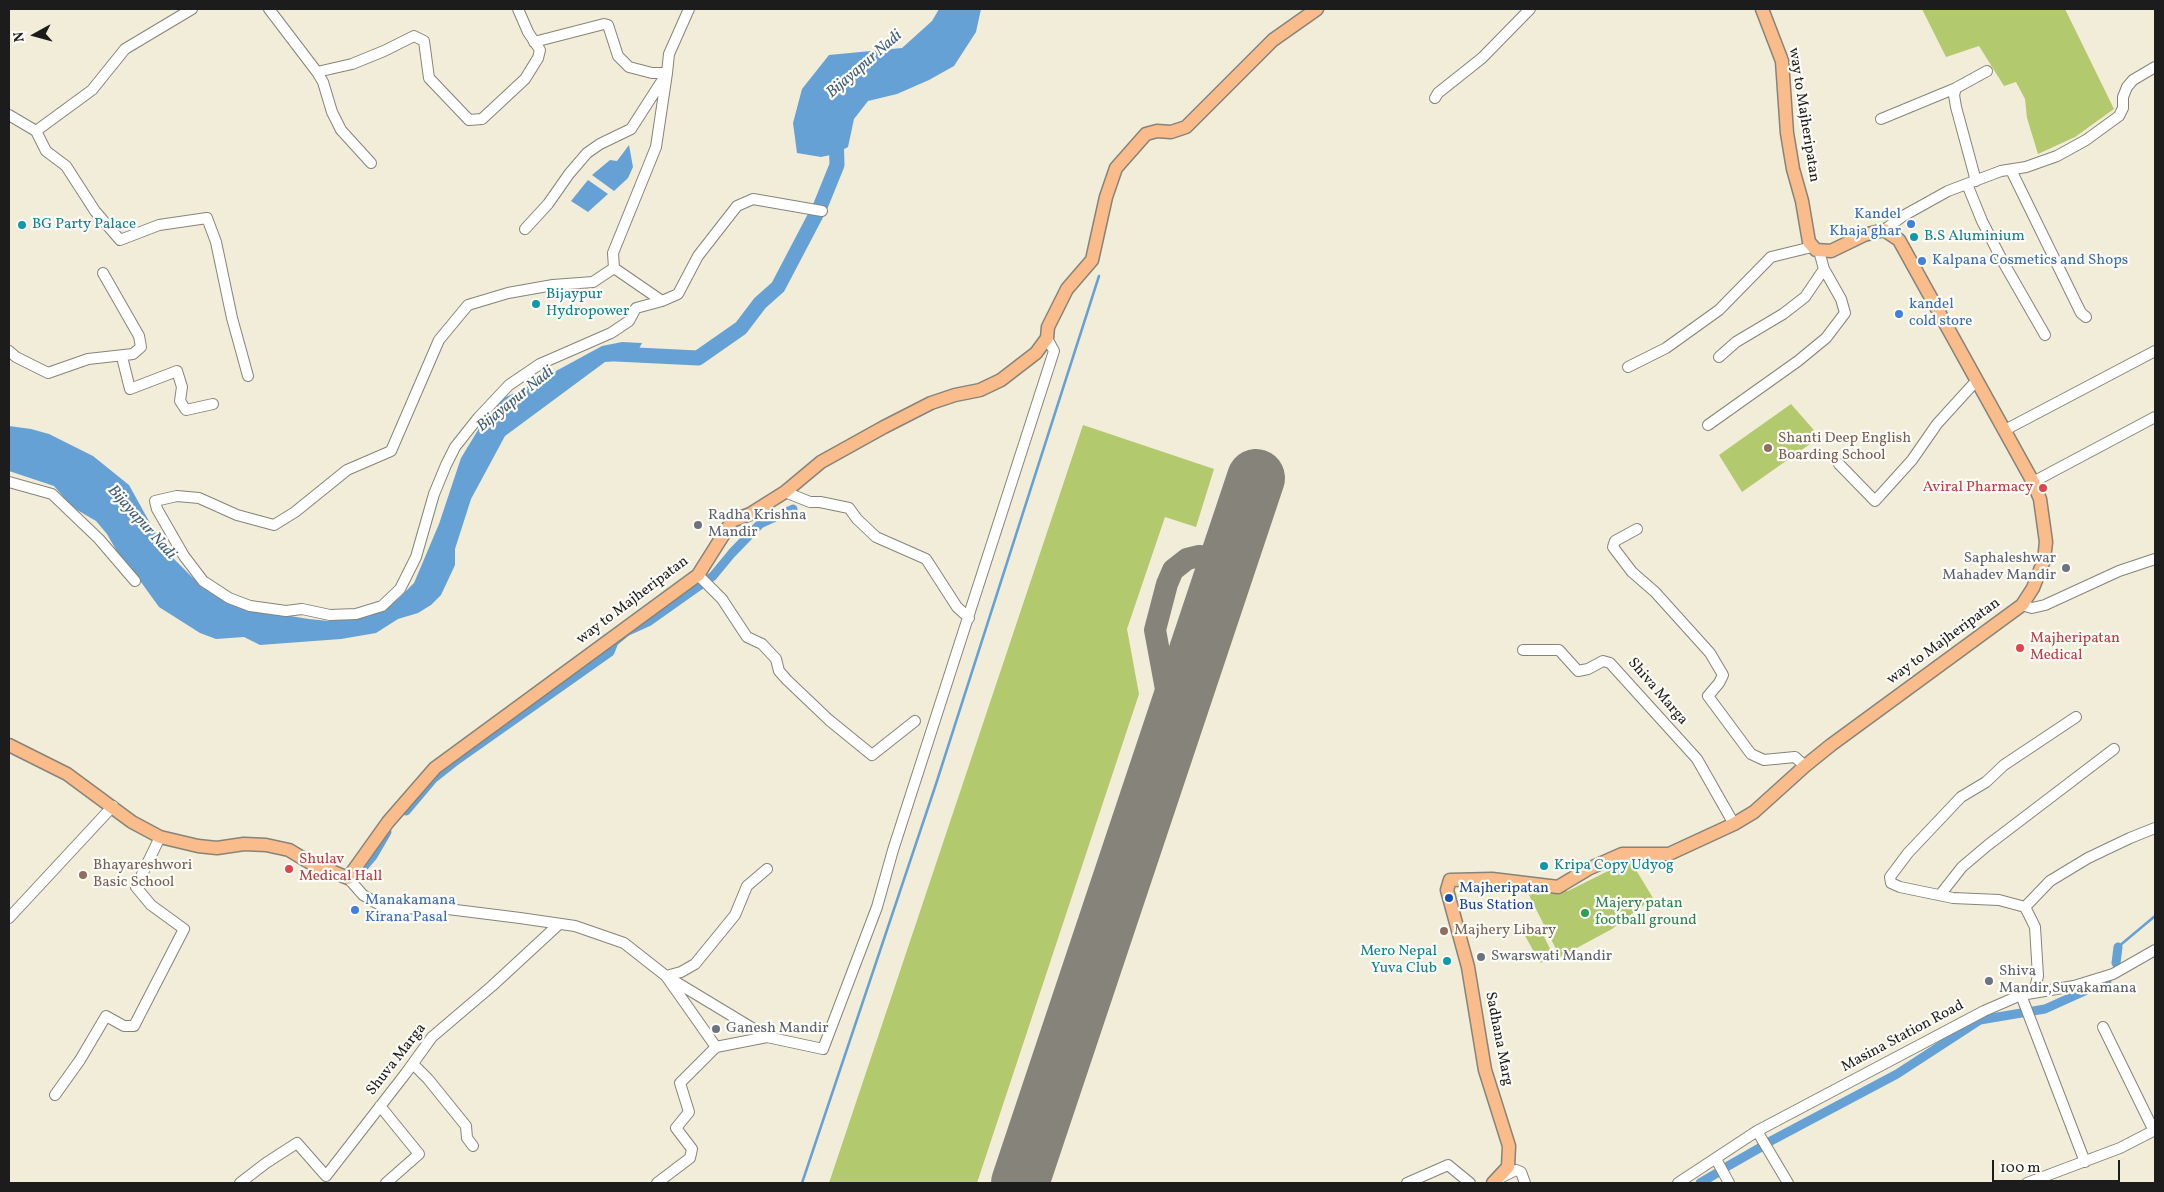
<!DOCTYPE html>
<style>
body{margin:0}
#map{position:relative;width:2164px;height:1192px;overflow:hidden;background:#f1edd8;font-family:Vollkorn,serif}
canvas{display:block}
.frame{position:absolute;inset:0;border:10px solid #1c1c1c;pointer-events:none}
.north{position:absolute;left:10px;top:10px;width:50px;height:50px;-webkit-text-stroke:4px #fdfcf7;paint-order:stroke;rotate:263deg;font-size:14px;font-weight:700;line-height:20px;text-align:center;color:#1c1c1c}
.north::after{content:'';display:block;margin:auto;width:18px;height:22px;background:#1c1c1c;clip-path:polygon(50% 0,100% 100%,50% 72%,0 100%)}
.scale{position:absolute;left:1992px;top:1160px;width:128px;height:22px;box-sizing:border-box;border:2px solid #1c1c1c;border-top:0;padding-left:6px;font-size:15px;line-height:18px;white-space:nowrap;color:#1c1c1c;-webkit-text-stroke:4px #fdfcf7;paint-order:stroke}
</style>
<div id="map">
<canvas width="2164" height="1192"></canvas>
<div class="frame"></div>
<div class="north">N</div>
<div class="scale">100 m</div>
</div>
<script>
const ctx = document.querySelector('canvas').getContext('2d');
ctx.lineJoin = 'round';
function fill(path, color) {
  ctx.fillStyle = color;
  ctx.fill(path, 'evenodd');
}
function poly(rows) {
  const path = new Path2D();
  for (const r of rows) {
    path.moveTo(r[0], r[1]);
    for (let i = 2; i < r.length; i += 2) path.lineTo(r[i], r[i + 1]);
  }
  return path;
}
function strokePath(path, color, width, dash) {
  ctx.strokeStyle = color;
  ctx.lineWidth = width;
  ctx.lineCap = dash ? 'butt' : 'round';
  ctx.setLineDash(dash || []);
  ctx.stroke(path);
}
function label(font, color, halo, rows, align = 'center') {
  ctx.font = font + ' Vollkorn,serif';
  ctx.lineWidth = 4.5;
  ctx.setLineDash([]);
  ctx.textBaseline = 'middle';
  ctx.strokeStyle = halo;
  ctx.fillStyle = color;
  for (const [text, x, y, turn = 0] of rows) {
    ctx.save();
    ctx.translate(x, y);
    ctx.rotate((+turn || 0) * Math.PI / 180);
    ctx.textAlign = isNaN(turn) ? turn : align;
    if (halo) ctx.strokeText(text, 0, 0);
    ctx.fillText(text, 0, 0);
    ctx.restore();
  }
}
fill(poly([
 [1922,9,2065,9,2114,109,2075,137,2038,154,2027,118,2025,99,2016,82,2004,86,1979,46,1946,57],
 [1791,404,1820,437,1742,492,1719,455],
 [1083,425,1214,469,1196,527,1165,517,1127,629,1139,694,977,1183,829,1183],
 [1630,860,1653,898,1612,929,1560,957,1529,895,1544,890,1568,891],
 [1538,924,1554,957,1540,963,1523,932]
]), '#b3c96e');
fill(poly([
 [939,9,981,9,976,32,954,66,929,80,897,94,868,101,854,119,848,147,835,154,821,157,797,153,793,123,802,89,829,55,902,48,932,21],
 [629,145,633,167,628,178,614,191,592,175,610,160,617,161],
 [588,180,608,194,588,212,571,201],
 [622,342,642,343,633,360,605,362,505,436,471,499,455,549,455,565,441,595,431,605,418,613,398,619,376,633,341,639,260,645,244,637,216,639,200,633,159,607,138,578,123,562,107,534,96,521,72,507,54,486,9,471,9,426,31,429,49,434,93,456,129,485,165,550,192,577,215,594,265,612,309,619,329,621,357,618,370,615,398,599,414,583,439,524,461,458,495,402,521,390,602,346]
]), '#66a1d6');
strokePath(poly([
 [2118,947,2155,916],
 [802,1183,936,784,1099,276]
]), '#66a1d6', 2.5);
strokePath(poly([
 [406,811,433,779,457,760,610,652,614,642,626,632,648,622,713,576,732,553,760,524,793,509],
 [354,878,373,856,387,832],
 [2116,963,2118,947],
 [1767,1143,1897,1074,1980,1020,2045,1009,2107,981],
 [1728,1166,1763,1146],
 [1700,1183,1717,1173]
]), '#66a1d6', 9);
strokePath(poly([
 [616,354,698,358,741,328,760,303,778,287,820,207,837,165,836,133]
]), '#66a1d6', 15);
strokePath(poly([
 [1166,748,1171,727,1170,711,1155,630,1167,584,1173,570,1187,559,1199,556,1214,558,1222,562,1233,579,1235,592,1230,607,1212,624,1201,642]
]), '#86847a', 22);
strokePath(poly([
 [1020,1183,1256,478]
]), '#86847a', 58);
const minor = poly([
 [269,9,317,72,352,64,384,51,414,36,424,41,429,78,469,120,482,119,525,79,538,58,540,50,528,32,518,9],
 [534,42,604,24,608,25,618,56,629,67,652,73,667,73,656,147,613,253,614,268,662,301,678,294,698,256,737,206,753,199,822,211],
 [317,72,323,82,332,112,341,130,371,163],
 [1956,88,1987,71],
 [1435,98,1438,93,1482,58,1530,9],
 [9,115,36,131,92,90,125,49,192,9],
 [1881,119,1956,88,1954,95,1956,107,1976,181],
 [36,131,46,151,66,166,95,211,120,240,159,225,207,218,216,242,232,318,248,376],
 [2011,170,2081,313,2086,317],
 [1967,184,1982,221,2002,260,2045,335],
 [525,229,548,204,569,174,587,153,600,144,631,129,667,73,669,54,689,9],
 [1884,230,1903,216,1948,191,2001,171,2026,167,2057,156,2086,140,2119,116,2123,108,2123,97,2127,87,2133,80,2155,67],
 [614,268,593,282,553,285,508,293,468,305,439,340,391,451,347,470,295,512,274,525,237,515,199,498,177,496,155,501,157,509,184,556,203,581,229,598,250,606,286,611,302,609,330,615,356,614,382,606,400,589,416,557,434,494,446,465,455,447,478,418,509,385,540,364,611,333,629,321,636,308,662,301],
 [9,351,16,357,48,373,88,359,133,354,141,347,139,336,103,273],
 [122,357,130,389,177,371,182,387,180,401,186,410,213,404],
 [1719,357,1736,342,1783,314,1805,297,1824,269],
 [1628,367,1666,348,1719,310,1771,257,1812,247],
 [1708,425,1798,361,1826,338,1845,313,1841,299,1824,269,1819,251],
 [2005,430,2155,351],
 [1839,464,1875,501,1912,460,1937,424,1977,380],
 [9,482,52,494,99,539,135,581],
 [2033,482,2155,417],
 [785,492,810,502,820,502,849,508,857,519,876,537,926,559,957,607,969,618],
 [1637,529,1615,541,1613,547,1632,572,1655,592,1710,653,1723,675,1719,683,1708,696,1751,754,1764,760,1795,757,1805,766],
 [698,575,722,599,747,637,762,644,776,659,779,671,787,680,829,720,872,755,915,721],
 [2022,605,2032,608,2045,605,2119,571,2155,559],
 [1523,650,1559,650,1578,671,1588,669,1603,661,1610,663,1697,759,1734,824],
 [348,878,363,895,385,908,448,909,520,918,575,926,624,943,666,976,716,1047,767,1037,823,1049,877,907,893,850,1054,351,1047,338],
 [1940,895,1962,867,1988,845,2114,749],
 [2025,907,2050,881,2088,858,2130,838,2155,828],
 [9,918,113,806],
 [2034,992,2038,976,2035,927,2025,907,1999,900,1953,898,1900,887,1891,883,1890,877,1908,853,1961,797,1986,782,2004,765,2076,717],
 [2021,995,2085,1162],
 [2103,1027,2154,1131],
 [767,1037,666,976,681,972,695,964,735,915,747,886,767,869],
 [413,1064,428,1079,466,1126,467,1138,473,1146],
 [55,1095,80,1060,106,1016,124,1026,134,1026,184,929,151,905,136,887,160,837],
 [380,1106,419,1154,386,1183],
 [1757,1131,1788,1183],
 [1716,1159,1729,1183],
 [1498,1179,1516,1170,1521,1172,1525,1183],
 [240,1183,266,1163,297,1143,326,1176,406,1073,432,1037,492,986,558,925],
 [657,1183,690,1158,692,1149,676,1128,689,1112,680,1083,716,1047],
 [1407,1183,1448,1165,1470,1183],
 [1678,1183,1757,1131,1984,1011,2021,995,2074,986,2113,974,2155,950],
 [2027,1183,2120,1148,2155,1130]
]);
const major = poly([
 [9,745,67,774,132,822,160,837,198,846,217,848,244,844,266,845,289,850,309,862,348,878,388,822,435,768,698,575,732,521,750,514,785,492,821,462,884,427,931,403,955,395,980,390,1001,380,1036,353,1047,338,1048,327,1067,289,1092,260,1106,197,1116,168,1146,134,1157,131,1171,132,1186,127,1273,40,1317,9],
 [1493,1183,1508,1167,1509,1146,1485,1070,1468,967,1447,890,1450,880,1492,879,1558,887,1588,869,1622,854,1669,854,1734,824,1754,812,1805,766,1831,745,2022,605,2033,588,2044,560,2046,542,2040,499,2033,482,1899,240,1884,230,1864,235,1831,251,1816,250,1809,242,1802,201,1793,169,1787,133,1782,61,1762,9]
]);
strokePath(minor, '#86847a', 12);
strokePath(major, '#86847a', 15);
strokePath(minor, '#fff', 10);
strokePath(major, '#f9bc8a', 12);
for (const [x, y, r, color] of [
 [1911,224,5,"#3f7fe0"],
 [22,225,5,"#0f9aa8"],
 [1914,237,5,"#0f9aa8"],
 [1922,261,5,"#3f7fe0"],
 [536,304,5,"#0f9aa8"],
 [1899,314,5,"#3f7fe0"],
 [1768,448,5,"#8d6e63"],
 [2043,488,5,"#e0444e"],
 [698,525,5,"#6b7280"],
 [2066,568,5,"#6b7280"],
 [2020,648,5,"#e0444e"],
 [1544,866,5,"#0f9aa8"],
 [289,869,5,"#e0444e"],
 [83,875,5,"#8d6e63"],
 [1449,898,5,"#1a4fb4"],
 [355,910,5,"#3f7fe0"],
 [1585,913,5,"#2e9e5b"],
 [1444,931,5,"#8d6e63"],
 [1481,957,5,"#6b7280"],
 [1447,961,5,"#0f9aa8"],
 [1989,981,5,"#6b7280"],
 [716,1029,5,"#6b7280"]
]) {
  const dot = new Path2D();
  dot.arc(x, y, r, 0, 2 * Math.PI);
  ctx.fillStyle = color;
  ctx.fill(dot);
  strokePath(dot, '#fdfcf7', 2);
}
label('15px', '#1c1c1c', '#fdfcf7', [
 ["way to Majheripatan",1803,115,81],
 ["way to Majheripatan",633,601,-37],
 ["way to Majheripatan",1944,642,-36],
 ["Shiva Marga",1657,692,49],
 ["Masina Station Road",1903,1037,-28],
 ["Sadhana Marg",1498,1039,79],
 ["Shuva Marga",397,1060,-52]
]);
label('15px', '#366cbe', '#fdfcf7', [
 ["Kandel",1901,215,"right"],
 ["Khaja ghar",1901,232,"right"],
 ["Kalpana Cosmetics and Shops",1932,261],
 ["kandel",1909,305],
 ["cold store",1909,322],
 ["Manakamana",365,901],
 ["Kirana Pasal",365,918]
], 'left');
label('15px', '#0d838f', '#fdfcf7', [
 ["BG Party Palace",32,225],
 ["B.S Aluminium",1924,237],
 ["Bijaypur",546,295],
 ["Hydropower",546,312],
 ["Kripa Copy Udyog",1554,866],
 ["Mero Nepal",1437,952,"right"],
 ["Yuva Club",1437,969,"right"]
], 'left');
label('15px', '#785e54', '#fdfcf7', [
 ["Shanti Deep English",1778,439],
 ["Boarding School",1778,456],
 ["Bhayareshwori",93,866],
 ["Basic School",93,883],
 ["Majhery Libary",1454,931]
], 'left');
label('15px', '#be3a42', '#fdfcf7', [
 ["Aviral Pharmacy",2033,488,"right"],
 ["Majheripatan",2030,639],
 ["Medical",2030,656],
 ["Shulav",299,860],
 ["Medical Hall",299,877]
], 'left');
label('15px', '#5b616d', '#fdfcf7', [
 ["Radha Krishna",708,516],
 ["Mandir",708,533],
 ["Saphaleshwar",2056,559,"right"],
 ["Mahadev Mandir",2056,576,"right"],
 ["Swarswati Mandir",1491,957],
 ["Shiva",1999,972],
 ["Mandir,Suvakamana",1999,989],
 ["Ganesh Mandir",726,1029]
], 'left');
label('15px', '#164399', '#fdfcf7', [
 ["Majheripatan",1459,889],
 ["Bus Station",1459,906]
], 'left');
label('15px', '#27864d', '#fdfcf7', [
 ["Majery patan",1595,904],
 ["football ground",1595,921]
], 'left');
label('italic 16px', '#415e79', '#fdfcf7', [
 ["Bijayapur Nadi",865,65,-41],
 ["Bijayapur Nadi",516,400,-39],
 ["Bijayapur Nadi",141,523,48]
]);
</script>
